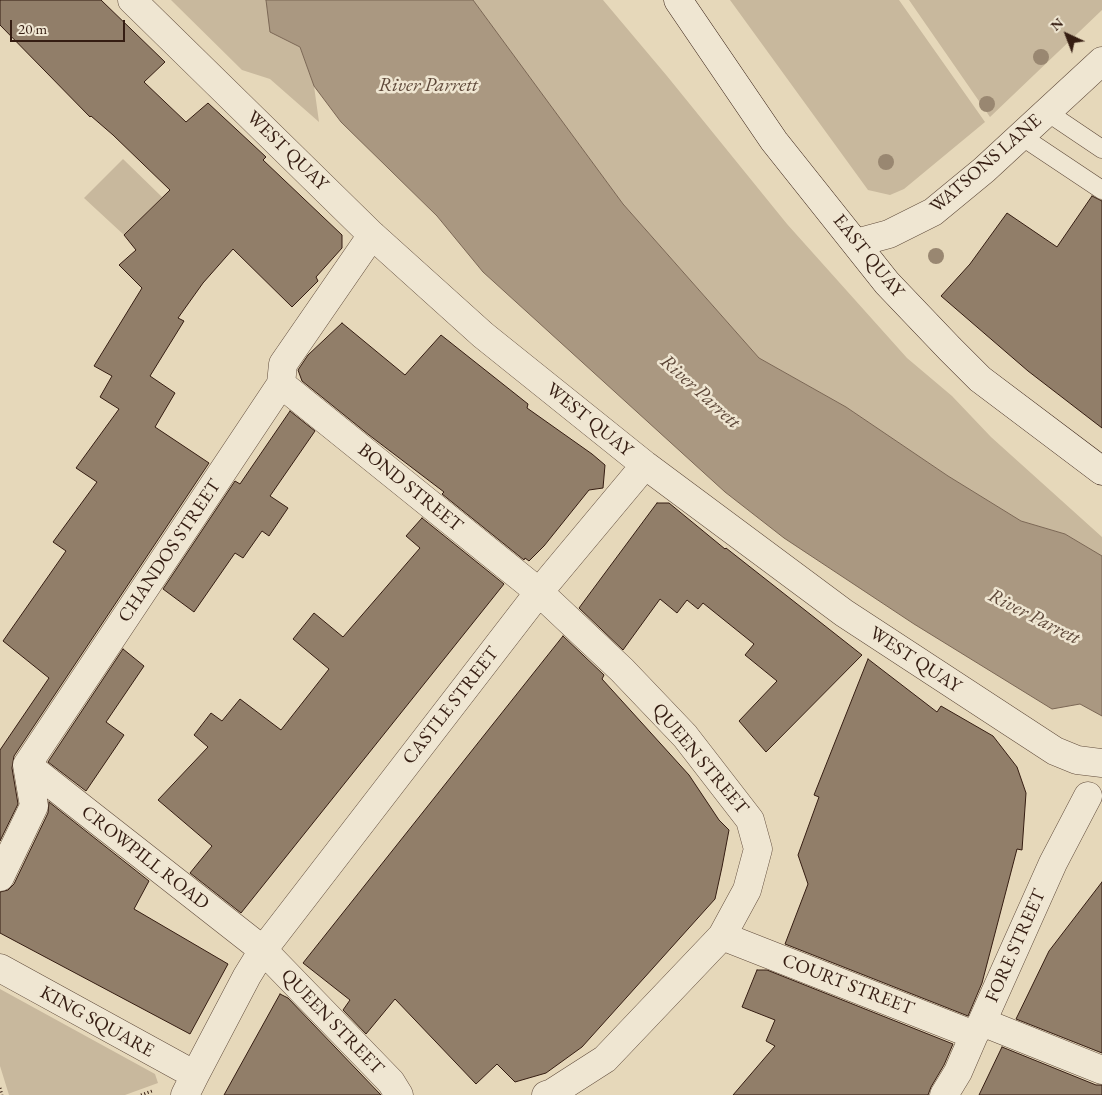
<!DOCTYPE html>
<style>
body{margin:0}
#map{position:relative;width:1102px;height:1095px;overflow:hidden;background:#e6d8ba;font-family:"EB Garamond",serif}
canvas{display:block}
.north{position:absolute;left:1042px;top:10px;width:50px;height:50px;-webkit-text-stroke:4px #efe6d2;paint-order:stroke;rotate:317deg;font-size:14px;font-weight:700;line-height:20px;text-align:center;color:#351d12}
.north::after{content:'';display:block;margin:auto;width:18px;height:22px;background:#351d12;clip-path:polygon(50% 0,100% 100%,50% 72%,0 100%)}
.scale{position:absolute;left:10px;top:20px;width:115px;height:22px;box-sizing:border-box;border:2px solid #351d12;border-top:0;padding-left:6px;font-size:15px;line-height:18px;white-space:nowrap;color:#351d12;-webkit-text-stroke:4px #efe6d2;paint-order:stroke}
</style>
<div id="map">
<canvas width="1102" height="1095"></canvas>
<div class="north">N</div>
<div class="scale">20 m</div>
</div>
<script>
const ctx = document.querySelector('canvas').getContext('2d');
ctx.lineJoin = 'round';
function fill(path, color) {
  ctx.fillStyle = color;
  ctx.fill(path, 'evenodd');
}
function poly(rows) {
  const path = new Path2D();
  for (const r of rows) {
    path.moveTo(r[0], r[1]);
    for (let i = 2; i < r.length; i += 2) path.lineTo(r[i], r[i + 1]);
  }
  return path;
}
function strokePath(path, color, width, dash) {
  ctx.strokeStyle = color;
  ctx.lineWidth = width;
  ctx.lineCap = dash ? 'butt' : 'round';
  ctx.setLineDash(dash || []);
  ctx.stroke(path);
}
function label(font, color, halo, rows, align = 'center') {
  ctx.font = font + ' "EB Garamond",serif';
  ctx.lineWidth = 5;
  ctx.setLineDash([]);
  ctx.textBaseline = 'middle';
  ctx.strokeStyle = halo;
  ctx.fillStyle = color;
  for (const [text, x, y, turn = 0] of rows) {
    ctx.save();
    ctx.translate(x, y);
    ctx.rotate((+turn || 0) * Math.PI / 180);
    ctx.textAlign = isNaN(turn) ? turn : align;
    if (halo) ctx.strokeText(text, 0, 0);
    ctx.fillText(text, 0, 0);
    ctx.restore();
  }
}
fill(poly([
 [171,0,266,0,271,32,300,47,314,86,319,122,270,79,242,70],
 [473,0,603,0,667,76,787,224,907,358,952,396,991,437,1102,537,1102,556,1065,534,1021,521,948,476,846,407,759,358,623,204],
 [730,0,899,0,985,122,904,189,890,195,868,190],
 [909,0,1102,0,1102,10,990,117],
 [123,159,162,197,124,235,84,198],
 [0,989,155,1074,158,1083,125,1095,9,1095,0,1066]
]), '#c8b89d');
const water = poly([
 [266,0,473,0,623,204,759,358,846,407,948,476,1021,521,1065,534,1102,556,1102,716,1080,704,1052,709,914,624,784,538,725,492,483,272,437,216,341,122,314,86,300,47,270,32,266,0]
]);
fill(water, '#aa9881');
strokePath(water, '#7b6755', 1);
const building = poly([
 [0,0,101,0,165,62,144,82,186,122,208,103,266,157,263,160,342,235,342,248,316,277,318,281,292,307,233,249,203,283,178,318,184,321,150,376,175,393,155,427,209,463,14,756,12,768,18,804,0,841,0,750,49,678,3,641,66,551,53,542,97,482,76,468,119,409,100,397,112,376,94,366,142,288,119,265,136,250,124,235,170,190,113,135,91,116,90,117,0,25,0,0],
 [1092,196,1102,201,1102,428,1028,371,941,296,970,264,1007,213,1057,247,1092,196],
 [342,323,405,375,441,335,528,404,527,408,592,454,605,465,603,488,589,490,544,546,529,561,525,558,524,560,442,494,444,492,369,435,302,381,298,370,308,355,342,323],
 [290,411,315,431,270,496,288,508,269,536,262,531,243,558,235,553,194,612,163,589,235,481,240,484,290,411],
 [657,503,669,503,725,549,726,548,862,655,766,752,739,721,777,681,745,655,754,644,703,603,698,609,687,600,677,613,660,599,623,650,579,608,657,503],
 [422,518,504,584,241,913,190,873,212,846,158,800,208,747,194,735,211,713,222,721,240,699,281,730,329,669,293,639,314,613,343,637,420,548,406,536,422,518],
 [563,636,604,675,602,679,689,775,719,820,729,830,722,867,715,899,582,1047,546,1073,515,1082,497,1064,476,1084,395,999,366,1034,343,1010,350,1000,303,963,563,636],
 [123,649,144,666,106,722,124,735,86,791,48,762,123,649],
 [868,659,937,712,941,706,993,736,1017,767,1026,793,1022,850,1017,849,982,983,968,1016,785,944,808,884,798,855,819,797,814,795,868,659],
 [49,802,149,881,134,909,228,964,190,1034,0,933,0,892,8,890,14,884,48,813,49,802],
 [1102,882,1102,1053,1016,1019,1049,951,1102,882],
 [757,970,767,970,953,1044,944,1065,931,1087,928,1095,733,1095,775,1046,766,1041,775,1020,742,1007,757,970],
 [280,994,288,998,381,1095,224,1095,280,994],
 [1002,1047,1096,1085,1102,1085,1102,1095,979,1095,1002,1047]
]);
fill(building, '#917e69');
strokePath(building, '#351d12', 1);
const lane = poly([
 [1047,112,1102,149],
 [1021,136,1102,190]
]);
const street = poly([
 [132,0,372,235,483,335,645,465,844,613,1006,719,1055,751,1077,760,1102,763],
 [856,243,889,234,933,212,984,170,1102,61],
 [281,384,539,592,622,670,685,736,750,820,758,849,747,890,722,936,605,1059,552,1093,546,1095],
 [27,765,263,950,391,1082,399,1095],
 [0,877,34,806,27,765,281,384,283,364,372,235],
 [722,936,974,1035],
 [0,968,195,1075,185,1095],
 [982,1022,1102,1070],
 [195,1075,247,976,263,950,539,592,645,465],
 [944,1095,958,1072,974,1035,982,1022,1053,863,1088,796]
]);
const secondary = poly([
 [678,0,774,141,887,283,950,349,980,379,1102,471]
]);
strokePath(lane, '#614c3c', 19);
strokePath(street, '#614c3c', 29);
strokePath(secondary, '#351d12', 29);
strokePath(poly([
 [0,1088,2,1095],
 [141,1095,152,1091]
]), '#351d12', 3, [1, 2.5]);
strokePath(lane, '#efe6d2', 18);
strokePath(street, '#efe6d2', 28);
strokePath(secondary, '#efe6d2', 28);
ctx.fillStyle = '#998771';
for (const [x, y] of [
 [1041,57],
 [987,104],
 [886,162],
 [936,256]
]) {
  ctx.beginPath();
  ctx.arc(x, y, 8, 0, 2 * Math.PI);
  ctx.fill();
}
label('19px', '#351d12', '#efe6d2', [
 ["WEST QUAY",287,151,44],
 ["WATSONS LANE",986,164,-41],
 ["EAST QUAY",868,256,51],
 ["WEST QUAY",589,420,39],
 ["BOND STREET",410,488,39],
 ["CHANDOS STREET",170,551,-56],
 ["WEST QUAY",915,660,33],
 ["CASTLE STREET",451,706,-52],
 ["QUEEN STREET",700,759,50],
 ["CROWPILL ROAD",145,858,38],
 ["FORE STREET",1016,946,-66],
 ["COURT STREET",848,985,21],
 ["KING SQUARE",97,1022,29],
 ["QUEEN STREET",332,1022,46]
]);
label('italic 20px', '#5e4839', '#efe6d2', [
 ["River Parrett",428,86],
 ["River Parrett",700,392,42],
 ["River Parrett",1034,617,27]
]);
</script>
